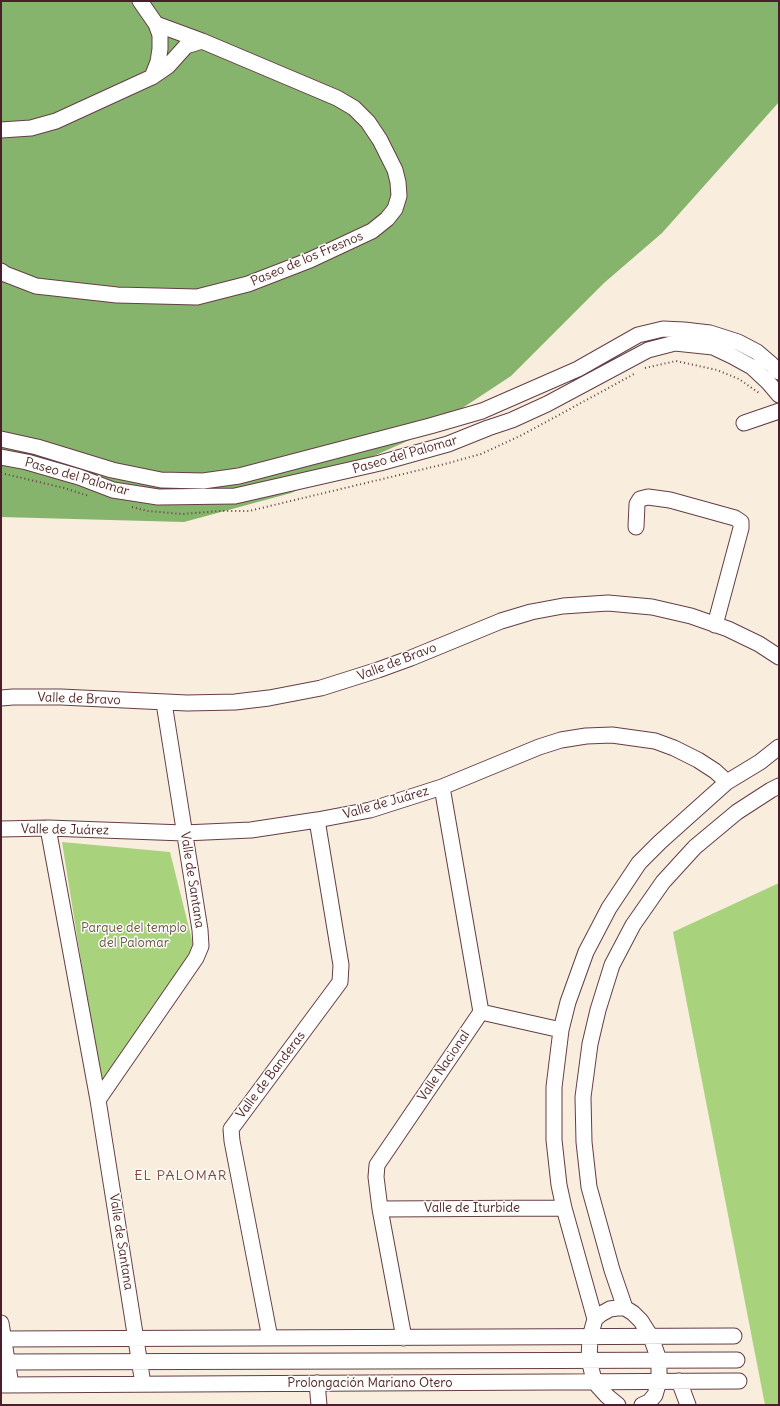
<!DOCTYPE html>
<meta charset="utf-8">
<style>
body{margin:0}
#map{position:relative;width:780px;height:1406px;overflow:hidden;background:#f9eddd;font-family:Delius,sans-serif}
canvas{display:block}
.frame{position:absolute;inset:0;border:2px solid #4a1f2b;pointer-events:none}
</style>
<div id="map">
<canvas width="780" height="1406"></canvas>
<div class="frame"></div>
</div>
<script>
const ctx = document.querySelector('canvas').getContext('2d');
ctx.lineJoin = 'round';
function fill(path, color) {
  ctx.fillStyle = color;
  ctx.fill(path, 'evenodd');
}
function poly(rows) {
  const path = new Path2D();
  for (const r of rows) {
    path.moveTo(r[0], r[1]);
    for (let i = 2; i < r.length; i += 2) path.lineTo(r[i], r[i + 1]);
  }
  return path;
}
function strokePath(path, color, width, dash) {
  ctx.strokeStyle = color;
  ctx.lineWidth = width;
  ctx.lineCap = dash ? 'butt' : 'round';
  ctx.setLineDash(dash || []);
  ctx.stroke(path);
}
function label(font, color, halo, rows, align = 'center') {
  ctx.font = font + ' Delius,sans-serif';
  ctx.lineWidth = 3;
  ctx.setLineDash([]);
  ctx.textBaseline = 'middle';
  ctx.strokeStyle = halo;
  ctx.fillStyle = color;
  for (const [text, x, y, turn = 0] of rows) {
    ctx.save();
    ctx.translate(x, y);
    ctx.rotate((+turn || 0) * Math.PI / 180);
    ctx.textAlign = isNaN(turn) ? turn : align;
    if (halo) ctx.strokeText(text, 0, 0);
    ctx.fillText(text, 0, 0);
    ctx.restore();
  }
}
fill(poly([
 [62,842,170,852,194,948,101,1086],
 [779,883,779,1405,765,1405,673,932]
]), '#a9d27d');
fill(poly([
 [1,1,779,1,779,102,662,233,604,283,511,376,423,434,291,493,184,522,1,517]
]), '#86b46c');
const minor = poly([
 [152,77,158,62,160,49,160,35,156,24],
 [1,130,31,128,56,121,152,77,168,66,186,46,202,41],
 [1,271,5,274,36,286,117,295,197,297,248,284,310,260,372,231,387,219,395,209,399,196,398,182,395,170,380,140,368,122,354,108,337,98,202,41,156,24,140,1],
 [744,423,779,411],
 [1,439,37,447,112,470,161,480,203,481,239,476,430,426,482,411,578,369,638,335,663,329,684,330,710,333,738,342,757,352,771,364,779,372],
 [1,457,27,462,79,477,113,490,158,497,235,496,380,463,448,444,488,428,512,420,547,404,648,350,675,343,713,347,732,356,752,367,768,382,779,395],
 [636,527,637,504,640,499,648,497,670,500,735,518,741,522,741,528,715,625],
 [1,698,13,697,61,697,187,703,235,702,269,698,321,688,378,670,411,658,501,621,531,612,563,606,608,603,652,607,691,616,728,629,759,644,779,657],
 [48,828,98,1100],
 [1,829,48,828,184,833,251,830,317,820,370,810,442,787,539,747,561,740,586,736,612,735,655,741,674,748,698,760,715,771,727,782],
 [481,1012,561,1030],
 [380,1209,564,1208],
 [625,1308,612,1270,589,1187,584,1142,583,1097,590,1044,598,1010,612,965,633,925,663,882,695,847,737,812,771,790,779,786],
 [595,1319,564,1208,559,1185,554,1140,554,1087,561,1030,568,1002,586,952,609,908,639,863,660,842,727,782,760,762,779,747],
 [1,1323,11,1385],
 [270,1338,232,1141,231,1129,340,982,341,965,317,820],
 [404,1338,380,1209,376,1177,377,1165,481,1012,442,787],
 [1,1339,734,1336],
 [1,1362,737,1360],
 [679,1381,688,1405],
 [317,1383,319,1405],
 [143,1384,98,1100,196,958,201,946,200,930,164,703],
 [1,1385,739,1381],
 [618,1405,607,1396,597,1385,593,1376,589,1360,590,1337,595,1319,601,1314,610,1309,617,1308,625,1308,633,1313,641,1321,651,1337,659,1360,659,1381,655,1395,649,1402,642,1405]
]);
strokePath(minor, '#643e46', 17);
strokePath(poly([
 [645,368,676,361,717,370,739,379,759,393],
 [1,473,64,488,89,496],
 [132,507,148,511,182,514,220,511,249,511,445,464,481,454,522,435,636,373]
]), '#643e46', 2, [1, 3]);
strokePath(minor, '#fff', 15);
label('13px', '#4a1f2b', '#fdfcf7', [
 ["Paseo de los Fresnos",307,259,-23],
 ["Paseo del Palomar",405,455,-16],
 ["Paseo del Palomar",77,477,16],
 ["Valle de Bravo",397,662,-21],
 ["Valle de Bravo",79,699,2],
 ["Valle de Juárez",386,803,-16],
 ["Valle de Juárez",65,830,1],
 ["Valle de Santana",192,880,81],
 ["Valle Nacional",444,1066,-56],
 ["Valle de Banderas",271,1075,-53],
 ["Valle de Iturbide",472,1208],
 ["Valle de Santana",121,1242,81],
 ["Prolongación Mariano Otero",370,1383]
]);
label('13px', '#654', '#fdfcf7', [
 ["Parque del templo",134,928],
 ["del Palomar",134,943]
]);
ctx.letterSpacing = '1px';
label('14px', '#814946', '#fdfcf7', [
 ["EL PALOMAR",181,1176]
]);
ctx.letterSpacing = '0px';
</script>
